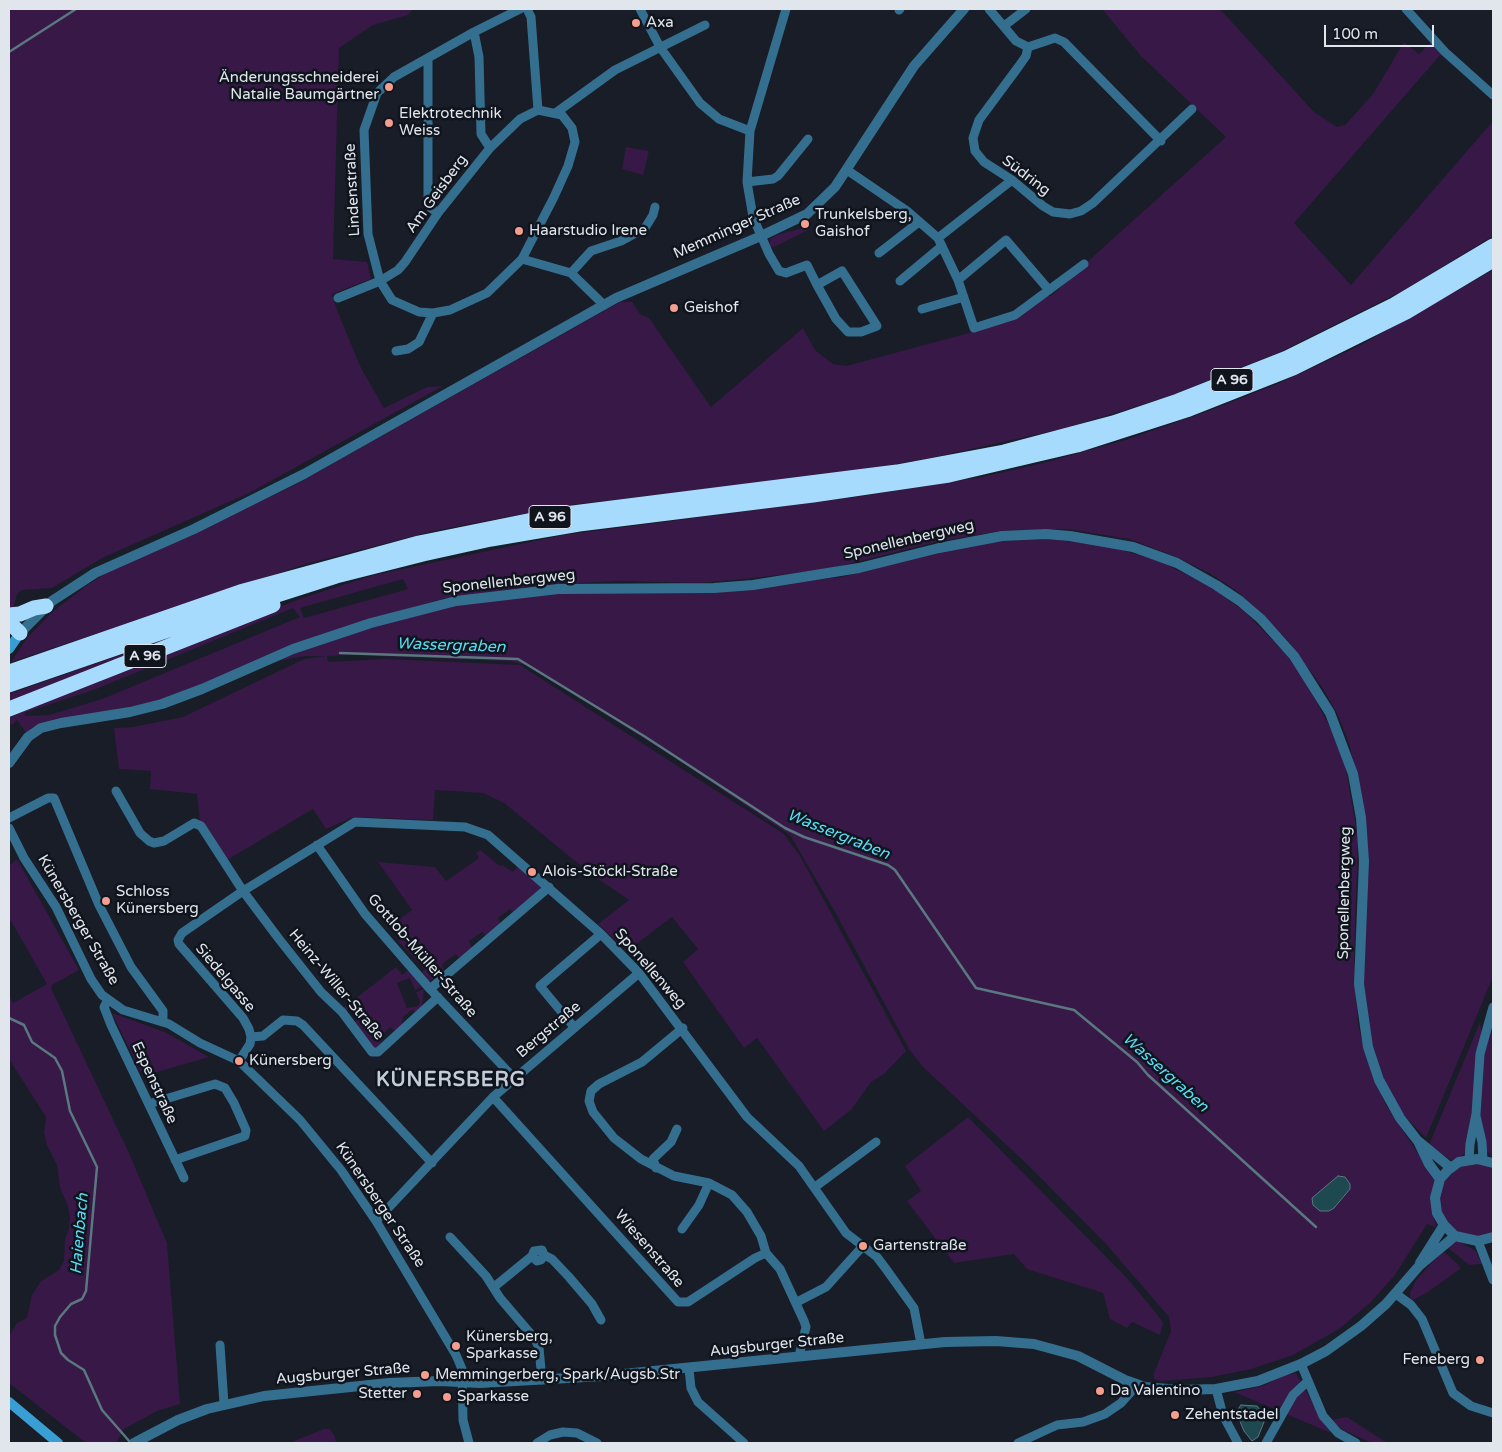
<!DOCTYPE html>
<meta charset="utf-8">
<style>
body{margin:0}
#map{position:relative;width:1502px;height:1452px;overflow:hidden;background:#181d27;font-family:"Varela Round",sans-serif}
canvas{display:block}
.frame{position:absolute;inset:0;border:10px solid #e1e5ec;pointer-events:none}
.scale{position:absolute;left:1324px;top:25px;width:110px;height:22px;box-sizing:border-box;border:2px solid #e1e5ec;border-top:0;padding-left:6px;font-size:15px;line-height:18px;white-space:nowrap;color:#e1e5ec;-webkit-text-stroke:4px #0f141d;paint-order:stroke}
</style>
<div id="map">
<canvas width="1502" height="1452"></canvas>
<div class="frame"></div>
<div class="scale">100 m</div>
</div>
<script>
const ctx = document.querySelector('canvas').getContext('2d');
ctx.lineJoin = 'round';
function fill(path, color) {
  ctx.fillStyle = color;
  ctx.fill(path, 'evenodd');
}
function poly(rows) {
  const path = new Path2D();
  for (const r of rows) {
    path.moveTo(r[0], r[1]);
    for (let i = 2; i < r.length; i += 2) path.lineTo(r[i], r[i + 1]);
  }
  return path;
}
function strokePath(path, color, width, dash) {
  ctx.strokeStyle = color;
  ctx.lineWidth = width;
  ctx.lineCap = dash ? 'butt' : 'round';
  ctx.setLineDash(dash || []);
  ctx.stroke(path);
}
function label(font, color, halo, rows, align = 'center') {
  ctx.font = font + ' "Varela Round",sans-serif';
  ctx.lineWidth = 5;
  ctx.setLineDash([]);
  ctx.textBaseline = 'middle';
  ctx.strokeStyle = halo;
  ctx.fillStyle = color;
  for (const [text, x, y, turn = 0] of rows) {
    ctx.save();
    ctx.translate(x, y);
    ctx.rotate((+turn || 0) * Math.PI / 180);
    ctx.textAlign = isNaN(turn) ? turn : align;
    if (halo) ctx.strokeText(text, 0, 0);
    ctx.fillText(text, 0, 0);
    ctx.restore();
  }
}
fill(poly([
 [9,9,413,9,408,15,373,25,339,48,333,259,367,262,371,279,332,294,337,310,361,368,384,408,427,387,443,386,249,493,102,558,52,588,22,590,17,594,13,611,9,610],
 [1102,9,1220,9,1314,112,1337,127,1345,125,1373,94,1404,42,1419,54,1431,42,1442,53,1294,223,1351,285,1493,121,1493,236,1402,291,1280,352,1167,397,1066,428,931,458,849,472,570,505,434,531,306,564,11,662,27,638,51,613,86,586,104,574,295,485,620,302,632,302,640,314,649,318,711,407,803,328,815,350,833,364,846,366,969,333,972,331,1020,317,1045,296,1051,296,1085,266,1086,263,1226,137,1141,56],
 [626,147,649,151,643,175,622,169],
 [807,227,808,230,774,247,770,246,770,239,776,235],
 [1493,270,1492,979,1426,1138,1398,1109,1387,1088,1371,1043,1364,999,1362,955,1361,795,1349,743,1338,715,1322,687,1289,642,1259,611,1238,592,1211,574,1177,557,1129,539,1067,529,1000,531,936,542,828,569,745,579,699,583,619,581,540,585,446,598,417,606,164,700,33,727,26,733,17,720,12,725,9,722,9,715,302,598,374,575,563,535,856,497,982,477,1047,462,1125,440,1203,413,1277,384,1361,345],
 [403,579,408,589,304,618,300,608],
 [293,608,300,617,102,699,49,715,26,716,24,713,96,689],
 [1050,539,1108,546,1160,561,1211,587,1244,611,1287,655,1303,676,1332,731,1346,769,1358,839,1354,958,1358,1025,1372,1075,1387,1107,1435,1179,1431,1203,1436,1227,1427,1224,1395,1275,1371,1302,1339,1329,1293,1355,1251,1369,1212,1377,1162,1381,1154,1379,1154,1373,1171,1331,1169,1317,1106,1244,1030,1167,923,1067,909,1049,835,912,790,835,669,754,528,666,509,661,348,655,327,656,328,662,386,659,520,665,784,834,800,856,906,1051,884,1074,871,1082,851,1110,824,1131,757,1038,744,1048,683,962,698,949,672,917,627,951,598,924,629,900,591,874,504,803,483,793,435,790,433,820,353,817,326,829,313,809,227,860,200,822,197,794,150,789,151,771,119,769,114,728,133,727,183,717,304,659,325,656,305,656,271,662,373,626,462,604,558,593,801,581,842,577,942,552,997,541],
 [211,623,9,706,9,694],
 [480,850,500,866,502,865,513,872,519,865,541,888,513,912,510,909,498,918,500,924,486,936,482,932,469,941,472,948,459,958,456,954,442,964,444,971,429,982,421,974,425,970,398,941,404,937,394,923,412,910,378,862,435,867,446,881,479,858,476,853],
 [17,859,79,970,52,985,51,988,129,1153,167,1243,180,1404,157,1411,124,1429,116,1443,86,1443,9,1383,9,1336,17,1323,27,1318,32,1295,41,1281,59,1270,64,1261,65,1239,69,1229,70,1218,68,1206,60,1188,57,1165,47,1145,44,1132,46,1117,9,1059,9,995,13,1003,47,984,11,921,9,922,9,866],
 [396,967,402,975,408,970,422,987,415,990,410,978,397,983,407,1008,418,1006,420,1002,416,992,424,989,422,1006,415,1012,412,1010,403,1017,402,1024,395,1031,390,1027,383,1034,378,1049,372,1050,354,1024,358,1019,351,1007,344,1012,342,1009],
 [112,1013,165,1032,209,1057,147,1075,145,1071,140,1071],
 [1493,1016,1493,1159,1487,1151,1481,1130,1479,1101,1482,1056],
 [1480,1022,1482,1036,1468,1143,1464,1154,1458,1159,1451,1160,1429,1145],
 [968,1117,1127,1278,1157,1314,1163,1323,1160,1335,1132,1322,1127,1328,1110,1319,1103,1293,1027,1269,1014,1254,954,1263,907,1201,921,1191,905,1166],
 [1476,1163,1493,1167,1493,1232,1478,1237,1456,1232,1445,1222,1438,1200,1444,1179,1462,1165],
 [1458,1241,1476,1251,1482,1264,1469,1265,1449,1249,1448,1245],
 [1443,1251,1459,1265,1460,1269,1428,1292,1411,1301,1410,1293,1416,1280],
 [1296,1373,1316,1409,1331,1433,1234,1392,1262,1386,1285,1375],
 [1347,1417,1384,1441,1391,1443,1372,1443,1343,1430,1331,1420],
 [324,1429,330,1429,335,1437,336,1443,289,1443]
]), '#371846');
const water = poly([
 [1338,1176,1345,1177,1350,1184,1350,1189,1334,1208,1329,1211,1320,1211,1313,1205,1312,1198,1338,1176],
 [1241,1405,1257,1406,1266,1417,1258,1437,1252,1441,1244,1431,1236,1412,1241,1405]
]);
fill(water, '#1f4950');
strokePath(water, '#59787f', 1);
strokePath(poly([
 [9,52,76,9],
 [340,653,518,659,644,736,785,828,804,837,888,865,895,870,976,988,1074,1010,1137,1062,1148,1075,1316,1227],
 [9,1018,24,1025,32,1042,55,1058,62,1071,70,1111,97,1167,86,1291,82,1299,71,1304,60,1317,55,1326,55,1335,61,1353,68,1360,84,1370,102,1410,130,1442]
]), '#59787f', 2.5);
strokePath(poly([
 [527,9,531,17,538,110],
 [640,9,660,47,700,103,719,119,750,131],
 [786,9,750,131,747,182,753,217,769,254,779,271,786,273,807,265,817,285,836,319,848,332,861,332,877,326,842,271,817,285],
 [989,9,1016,41,1028,47,1026,56,1019,66,979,120,973,138,975,151,984,162,1012,180,1043,206,1053,212,1070,214,1081,211,1093,203,1192,109],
 [1406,9,1445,52,1493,95],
 [899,10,900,9],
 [1004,26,1026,9],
 [1028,47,1055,38,1064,42,1161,141],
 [428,58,428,199,431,208,438,213],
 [538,110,562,115,572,128,575,142,568,166,554,197,522,259,487,293,450,310,433,313,419,312,392,300,380,281,398,270,405,262,438,213,490,148,520,119,538,110],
 [557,112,615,70,705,25],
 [490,148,481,134,479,57,474,32,520,9],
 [847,170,907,211,938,238,958,280,974,328,1015,315,1084,264],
 [747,182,773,179,778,176,808,139],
 [938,238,1012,180],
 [879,253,919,222],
 [522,259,571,273,604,305],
 [571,273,591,251,621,241,645,228,653,215,655,207],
 [958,280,1006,240,1049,290],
 [900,281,942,246],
 [338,298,380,281,368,234,364,130,377,93,394,77,474,32],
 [922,309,964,297],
 [396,351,408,349,419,342,433,313],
 [116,791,140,833,149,841,154,843,164,841,194,823,201,826,243,891,279,939,321,992,342,1012,372,1052,378,1052,438,997],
 [9,818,48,798,54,798,99,905,131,967,163,1011,163,1021],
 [9,828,24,858,56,907,91,979,102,995,123,1010,169,1024,200,1043,239,1061,300,1120,341,1170,376,1221,456,1355,462,1369,463,1420,469,1443],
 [317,845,365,914,430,989,514,1078],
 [430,989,549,887],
 [108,1000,104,1007,111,1025,184,1178],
 [574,1027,540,986,601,934],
 [683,1028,642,1062,599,1084,591,1091,589,1101,593,1112,614,1138,641,1159,674,1176,709,1183,732,1195,747,1212,761,1236,766,1253],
 [251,1037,263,1036,283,1020,297,1021,303,1025,432,1163],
 [239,1061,250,1044,251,1037,249,1029,243,1018,179,944,178,940,182,933,243,891,355,822,465,827,488,835,601,934,639,973,747,1117,799,1166,846,1233,877,1257,886,1269,914,1308,921,1344],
 [493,1097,678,1302,688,1302,755,1258,766,1253,780,1269,804,1321,806,1327,799,1356],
 [149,1104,215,1084,225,1088,234,1103,246,1130,245,1136,175,1160],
 [1476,1116,1482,1142,1483,1160],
 [1469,1160,1470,1144,1476,1114,1480,1054,1493,1007],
 [656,1168,653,1159,671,1142,677,1129],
 [815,1187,876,1142],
 [376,1221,493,1097,639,973],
 [682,1229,699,1205,709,1183],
 [450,1237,486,1276,500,1298,535,1339,539,1348,542,1380],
 [1478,1241,1493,1280],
 [544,1255,552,1259,569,1277,592,1304,601,1320],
 [494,1287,532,1256,534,1251,542,1250,544,1255,541,1260,537,1261,532,1256],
 [1396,1294,1411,1305,1422,1319,1453,1393,1471,1406,1493,1413],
 [797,1302,826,1287,863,1246],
 [220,1345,224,1404],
 [1301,1364,1323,1416,1338,1433,1356,1443],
 [689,1369,691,1388,698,1402,744,1443],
 [1216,1389,1223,1415,1238,1443],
 [537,1443,550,1435,563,1432,577,1433,597,1443],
 [1018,1443,1057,1425,1083,1422,1105,1414,1121,1403,1137,1385],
 [1266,1443,1293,1395,1308,1381]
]), '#356f90', 9);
strokePath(poly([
 [20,633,52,601,95,573,194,529,304,474,616,298,761,236,807,214,835,187,914,66,964,9],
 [9,763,28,737,41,728,61,723,130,712,162,704,202,689,293,649,371,623,456,601,558,589,714,588,753,585,859,568,939,548,1002,536,1046,534,1070,536,1133,547,1177,563,1216,585,1240,601,1261,619,1294,656,1330,713,1353,774,1361,818,1364,861,1359,984,1368,1047,1379,1080,1400,1118,1417,1140,1451,1168],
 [1418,1141,1429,1164,1440,1179],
 [1493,1163,1477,1159,1459,1162,1448,1170,1440,1179,1435,1198,1437,1213,1444,1225,1455,1236,1478,1241,1493,1237],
 [1420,1263,1444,1225],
 [134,1443,178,1420,207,1409,264,1396,389,1383,440,1381,480,1383,603,1376,945,1342,996,1341,1034,1344,1078,1356,1125,1380,1145,1387,1179,1390,1216,1389,1258,1381,1301,1364,1326,1351,1361,1326,1386,1304,1419,1266,1455,1236]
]), '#356f90', 10);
strokePath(poly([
 [9,649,20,633],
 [9,1402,58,1443]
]), '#389ed4', 10);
strokePath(poly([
 [9,615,20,614,34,608,46,606],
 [9,622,20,633],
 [9,672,240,592,419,543,557,515,897,472,1004,452,1113,423,1178,401,1287,358,1394,305,1493,246],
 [9,685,186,624,336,576,423,554,491,539,579,524,813,495,949,475,1077,445,1189,409,1293,368,1406,312,1493,260],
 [9,709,273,605]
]), '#a7dbfd', 15);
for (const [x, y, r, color] of [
 [636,23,5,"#f59d8f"],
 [389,87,5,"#f59d8f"],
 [389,123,5,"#f59d8f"],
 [805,224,5,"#f59d8f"],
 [519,231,5,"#f59d8f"],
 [674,308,5,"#f59d8f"],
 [532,872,5,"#f59d8f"],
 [106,901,5,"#f59d8f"],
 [239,1061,5,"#f59d8f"],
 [863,1246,5,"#f59d8f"],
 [456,1346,5,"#f59d8f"],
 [1480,1360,5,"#f59d8f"],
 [425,1375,5,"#f59d8f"],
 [1100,1391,5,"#f59d8f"],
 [417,1394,5,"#f59d8f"],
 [447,1397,5,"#f59d8f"],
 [1175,1415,5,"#f59d8f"]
]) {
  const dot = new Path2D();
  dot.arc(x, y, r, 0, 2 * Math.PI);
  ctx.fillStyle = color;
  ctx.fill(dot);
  strokePath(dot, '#0f141d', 2);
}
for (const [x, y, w] of [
 [1232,380,42],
 [550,517,42],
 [145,656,42]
]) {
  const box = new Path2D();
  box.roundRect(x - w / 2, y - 11.5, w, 23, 4);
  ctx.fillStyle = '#0f141d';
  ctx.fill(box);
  strokePath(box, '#e1e5ec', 1);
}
label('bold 14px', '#e1e5ec', null, [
 ["A 96",1232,380],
 ["A 96",550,517],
 ["A 96",145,656]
]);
label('15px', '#e1e5ec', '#0f141d', [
 ["Axa",646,23],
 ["Änderungsschneiderei",379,78,"right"],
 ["Natalie Baumgärtner",379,95,"right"],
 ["Elektrotechnik",399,114],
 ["Weiss",399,131],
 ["Trunkelsberg,",815,215],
 ["Gaishof",815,232],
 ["Haarstudio Irene",529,231],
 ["Geishof",684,308],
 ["Alois-Stöckl-Straße",542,872],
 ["Schloss",116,892],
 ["Künersberg",116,909],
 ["Künersberg",249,1061],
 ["Gartenstraße",873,1246],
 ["Künersberg,",466,1337],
 ["Sparkasse",466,1354],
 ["Feneberg",1470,1360,"right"],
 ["Memmingerberg, Spark/Augsb.Str",435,1375],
 ["Da Valentino",1110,1391],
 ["Stetter",407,1394,"right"],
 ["Sparkasse",457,1397],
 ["Zehentstadel",1185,1415]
], 'left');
label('15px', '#e1e5ec', '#0f141d', [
 ["Südring",1026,176,37],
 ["Lindenstraße",353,190,-93],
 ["Am Geisberg",437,194,-54],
 ["Memminger Straße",737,227,-24],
 ["Sponellenbergweg",909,540,-13],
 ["Sponellenbergweg",509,582,-6],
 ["Sponellenbergweg",1345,893,-89],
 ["Künersberger Straße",78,920,60],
 ["Gottlob-Müller-Straße",422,956,49],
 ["Sponellenweg",650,969,49],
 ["Siedelgasse",225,978,50],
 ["Heinz-Willer-Straße",336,985,50],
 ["Bergstraße",549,1030,-40],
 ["Espenstraße",154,1083,65],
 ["Künersberger Straße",380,1205,56],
 ["Wiesenstraße",649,1249,49],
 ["Augsburger Straße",777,1345,-6],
 ["Augsburger Straße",343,1374,-5]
]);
label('italic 16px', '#58ddf4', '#0f141d', [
 ["Wassergraben",451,646,2],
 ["Wassergraben",838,835,22],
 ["Wassergraben",1165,1073,42],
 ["Haienbach",80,1234,-85]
]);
ctx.letterSpacing = '1px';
label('bold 20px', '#c4ccd9', '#0f141d', [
 ["KÜNERSBERG",451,1081]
]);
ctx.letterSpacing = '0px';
</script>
